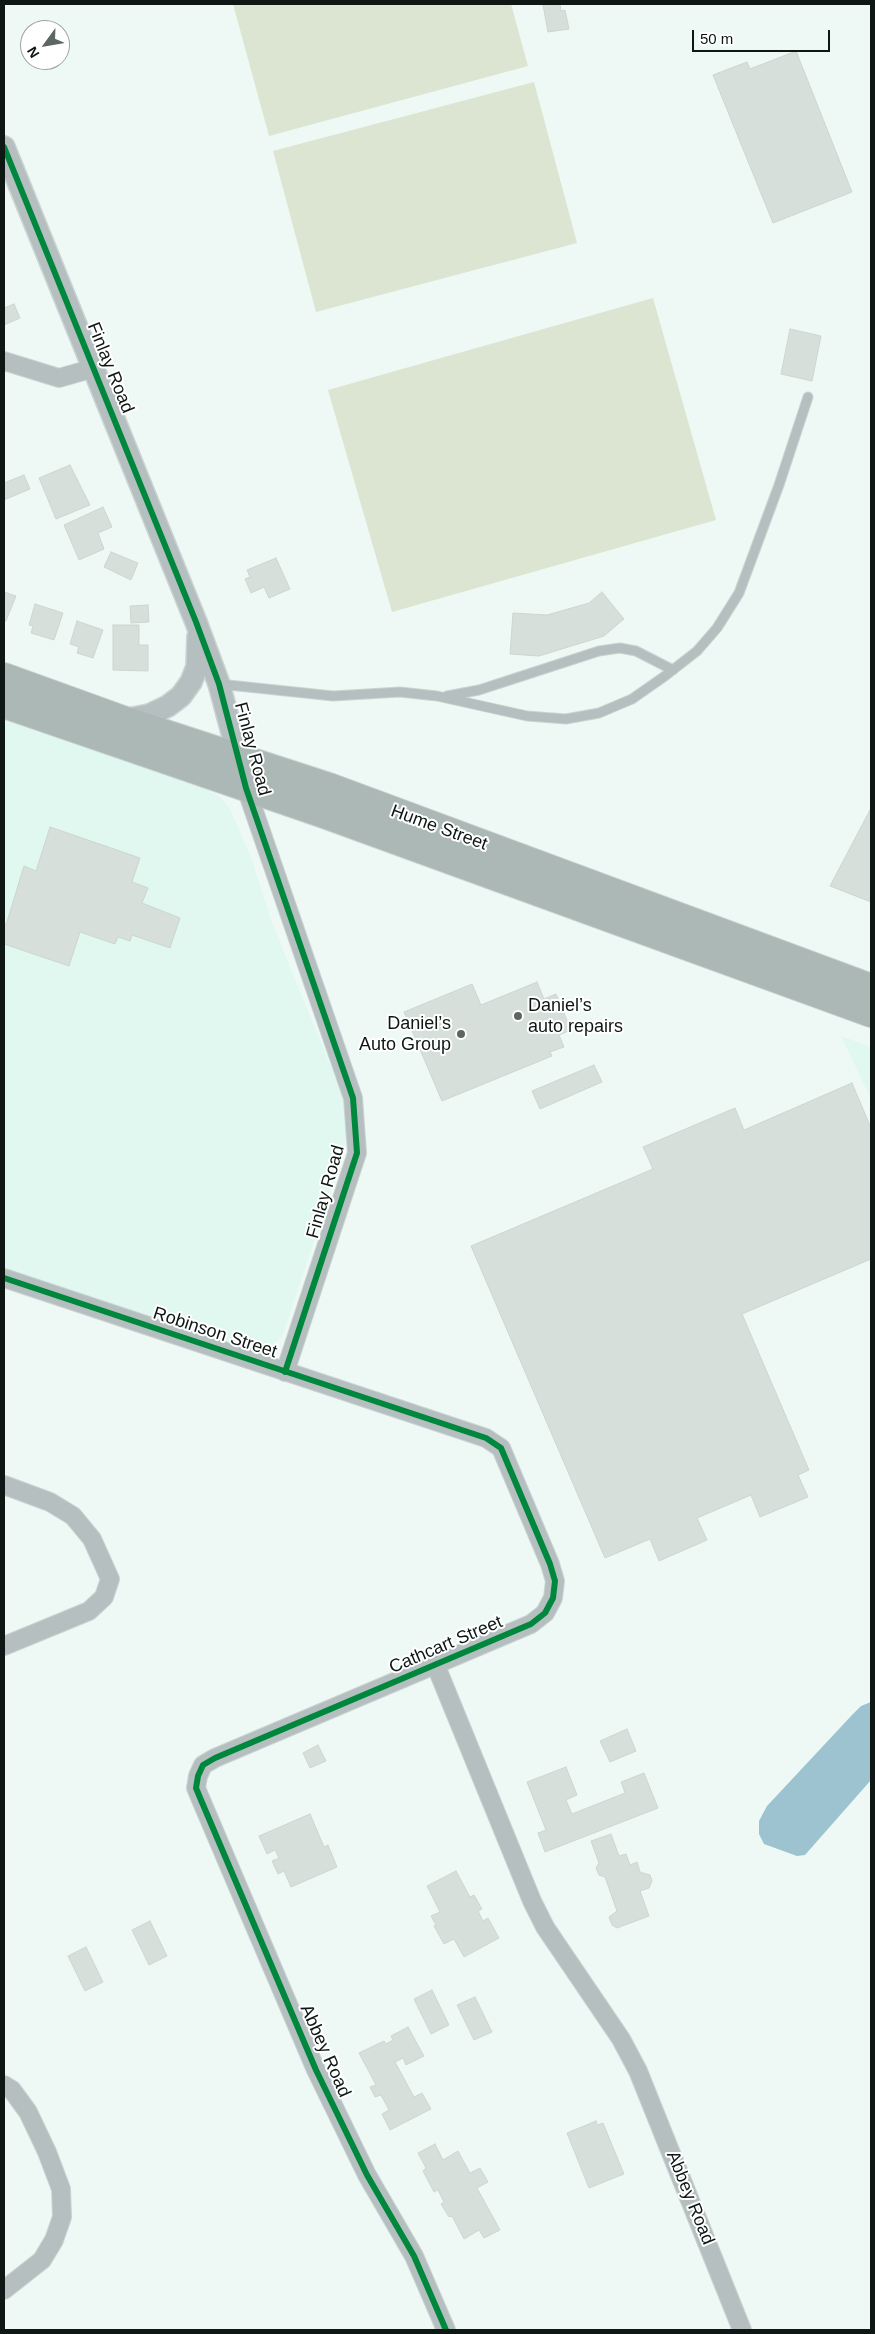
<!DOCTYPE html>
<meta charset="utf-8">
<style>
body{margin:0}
#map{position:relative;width:875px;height:2334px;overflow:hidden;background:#eef9f6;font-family:Arial,sans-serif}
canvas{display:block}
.frame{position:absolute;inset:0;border:5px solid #0e1714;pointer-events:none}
.north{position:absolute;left:20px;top:20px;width:50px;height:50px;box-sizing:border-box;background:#fff;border:1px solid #9fa2a1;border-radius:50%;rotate:238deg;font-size:14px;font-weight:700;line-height:20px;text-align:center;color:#0e1714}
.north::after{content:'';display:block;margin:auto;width:18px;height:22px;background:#5c6663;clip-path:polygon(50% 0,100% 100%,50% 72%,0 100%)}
.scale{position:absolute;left:692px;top:30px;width:138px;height:22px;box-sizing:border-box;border:2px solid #0e1714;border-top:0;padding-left:6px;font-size:15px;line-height:18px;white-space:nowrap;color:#0e1714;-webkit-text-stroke:4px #fff;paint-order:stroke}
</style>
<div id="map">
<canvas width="875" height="2334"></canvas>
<div class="frame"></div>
<div class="north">N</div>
<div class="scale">50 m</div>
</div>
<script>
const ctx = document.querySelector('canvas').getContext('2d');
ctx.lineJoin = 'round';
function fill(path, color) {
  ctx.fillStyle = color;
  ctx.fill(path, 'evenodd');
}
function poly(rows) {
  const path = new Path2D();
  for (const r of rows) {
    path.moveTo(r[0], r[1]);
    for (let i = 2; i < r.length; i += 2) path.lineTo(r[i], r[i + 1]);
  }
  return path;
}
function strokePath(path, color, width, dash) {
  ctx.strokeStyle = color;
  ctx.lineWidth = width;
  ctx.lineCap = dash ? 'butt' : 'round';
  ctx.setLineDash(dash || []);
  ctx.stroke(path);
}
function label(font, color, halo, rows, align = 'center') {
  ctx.font = font + ' Arial,sans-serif';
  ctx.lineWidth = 4;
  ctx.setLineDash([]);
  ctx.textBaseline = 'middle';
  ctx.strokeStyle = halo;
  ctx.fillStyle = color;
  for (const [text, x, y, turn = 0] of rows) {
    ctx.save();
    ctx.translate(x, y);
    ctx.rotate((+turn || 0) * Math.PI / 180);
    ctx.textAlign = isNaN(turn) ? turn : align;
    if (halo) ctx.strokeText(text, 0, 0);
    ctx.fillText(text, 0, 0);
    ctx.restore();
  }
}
fill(poly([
 [4,720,207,789,220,797,230,809,252,860,272,923,344,1099,348,1124,344,1151,282,1337,269,1348,254,1351,4,1270],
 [841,1036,871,1047,871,1099]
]), '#e0f8f0');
fill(poly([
 [233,4,511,4,528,66,269,136],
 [534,82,577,243,316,312,273,151],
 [653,298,716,520,392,612,328,390]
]), '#dbe5d1');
fill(poly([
 [871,1702,871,1780,805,1855,797,1856,764,1844,759,1834,759,1821,767,1806,853,1714,861,1706]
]), '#9dc2d0');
const building = poly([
 [540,4,560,4,561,11,565,10,569,29,548,32,543,5,540,4],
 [796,51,852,192,773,223,713,75,747,62,750,69,796,51],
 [14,304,20,318,4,325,4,308,14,304],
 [790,329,821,336,812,381,781,374,790,329],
 [70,465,90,505,56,519,39,478,70,465],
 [24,475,30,489,4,500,4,483,24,475],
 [103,507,112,527,98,533,104,549,79,560,64,525,103,507],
 [111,552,138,563,131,580,104,567,111,552],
 [276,558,290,589,269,598,264,587,251,593,245,579,250,577,247,570,276,558],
 [4,592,16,596,6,621,4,620,4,592],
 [602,592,624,619,604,636,539,656,510,654,513,613,547,615,589,603,602,592],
 [35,604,63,613,54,640,31,633,33,626,29,625,35,604],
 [148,605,149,622,131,623,130,606,148,605],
 [77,621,103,630,93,658,77,653,79,647,70,644,77,621],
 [113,625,139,625,139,645,148,645,148,671,113,670,113,625],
 [871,808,871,902,830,886,871,808],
 [50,827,140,858,132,882,148,888,142,903,180,918,170,948,132,935,130,941,118,937,115,944,80,932,69,966,4,944,4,924,6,925,24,866,36,871,50,827],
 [537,982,544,999,556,994,571,1030,559,1035,564,1047,550,1052,552,1056,442,1101,404,1012,472,984,481,1005,537,982],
 [594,1065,602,1082,540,1109,532,1091,594,1065],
 [852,1083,871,1128,871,1259,742,1314,809,1470,798,1475,808,1497,760,1517,751,1495,697,1518,707,1540,659,1561,650,1539,605,1558,471,1246,653,1169,643,1147,735,1108,744,1130,852,1083],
 [627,1729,636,1751,610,1762,600,1741,627,1729],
 [318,1745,326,1761,310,1768,303,1753,318,1745],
 [566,1767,577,1795,566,1800,572,1814,625,1793,621,1782,644,1773,658,1808,545,1852,538,1833,546,1830,527,1782,566,1767],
 [310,1814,324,1847,328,1845,337,1867,291,1887,284,1871,278,1874,272,1861,279,1858,275,1850,267,1854,259,1836,310,1814],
 [611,1834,619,1856,626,1854,630,1865,637,1862,640,1872,650,1875,652,1881,649,1888,640,1891,649,1916,617,1928,612,1925,609,1917,617,1911,605,1877,599,1875,596,1868,599,1863,591,1841,611,1834],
 [456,1871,470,1897,474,1895,482,1909,478,1911,483,1921,488,1918,499,1938,464,1957,454,1939,444,1944,434,1926,436,1925,431,1916,440,1912,427,1886,456,1871],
 [150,1921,167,1956,149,1965,132,1930,150,1921],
 [86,1947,103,1982,85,1991,68,1956,86,1947],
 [432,1990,449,2025,431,2034,414,1999,432,1990],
 [475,1997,492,2032,474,2040,457,2005,475,1997],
 [408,2027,424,2056,406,2065,403,2058,395,2062,414,2097,422,2093,431,2109,390,2130,382,2114,389,2110,381,2095,375,2097,370,2087,376,2085,359,2053,384,2041,386,2044,393,2040,391,2036,408,2027],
 [596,2121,597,2125,603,2123,624,2174,589,2188,567,2133,596,2121],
 [435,2144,443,2160,458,2151,470,2173,480,2168,488,2182,477,2188,500,2230,484,2238,479,2230,464,2239,452,2216,449,2217,441,2204,444,2202,438,2190,434,2192,423,2171,426,2168,418,2153,435,2144]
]);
fill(building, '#d7dfdb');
strokePath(building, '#cdd5d1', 1);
const service = poly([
 [219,684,333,696,400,692,437,696,527,716,566,719,599,713,632,699,665,676,697,651,717,628,739,593,779,485,808,397],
 [447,696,479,690,599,651,620,648,636,651,673,670]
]);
const minor = poly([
 [4,361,59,378,94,368],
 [246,788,353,1098,357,1153,285,1372],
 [4,1278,486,1438,501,1448,550,1564,555,1581,553,1598,545,1613,531,1624,215,1758,203,1765,198,1776,196,1788,201,1800,316,2070,367,2175,414,2256,446,2330],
 [4,1485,50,1502,73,1516,92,1539,110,1579,104,1597,89,1611,4,1646],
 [436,1666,532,1901,545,1927,621,2039,638,2071,742,2330],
 [4,2085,12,2090,28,2112,47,2152,61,2189,62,2217,54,2240,42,2260,4,2290]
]);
const tertiary = poly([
 [4,147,196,622,219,684,242,770],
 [123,720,149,715,168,706,181,696,191,682,197,667,198,637]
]);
const primary = poly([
 [4,677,123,720,329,787,871,988],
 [4,704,324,814,871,1013]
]);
strokePath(service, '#cbd4d1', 11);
strokePath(minor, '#cbd4d1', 20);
strokePath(tertiary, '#cbd4d1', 24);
strokePath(primary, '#cbd4d1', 30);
strokePath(service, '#b6bfc0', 9);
strokePath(minor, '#b6bfc0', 18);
strokePath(tertiary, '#b6bfc0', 21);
strokePath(primary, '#acb8b6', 28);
strokePath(poly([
 [4,147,196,622,219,684,246,788,353,1098,357,1153,285,1372],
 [4,1278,486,1438,501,1448,550,1564,555,1581,553,1598,545,1613,531,1624,215,1758,203,1765,198,1776,196,1788,201,1800,316,2070,367,2175,414,2256,446,2330]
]), '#00873e', 6);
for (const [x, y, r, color] of [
 [518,1016,5,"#5c6663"],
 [461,1034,5,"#5c6663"]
]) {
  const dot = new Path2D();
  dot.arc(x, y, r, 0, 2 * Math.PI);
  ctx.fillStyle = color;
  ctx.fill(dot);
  strokePath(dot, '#fff', 2);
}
label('18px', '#0e1714', '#fff', [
 ["Finlay Road",110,368,68],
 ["Finlay Road",252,749,75],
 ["Hume Street",439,828,20],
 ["Finlay Road",326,1192,-74],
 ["Robinson Street",215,1333,18],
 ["Cathcart Street",446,1645,-23],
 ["Abbey Road",325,2051,66],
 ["Abbey Road",690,2198,68]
]);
label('18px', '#0e1714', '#fff', [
 ["Daniel’s",528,1006],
 ["auto repairs",528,1027],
 ["Daniel’s",451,1024,"right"],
 ["Auto Group",451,1045,"right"]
], 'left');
</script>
